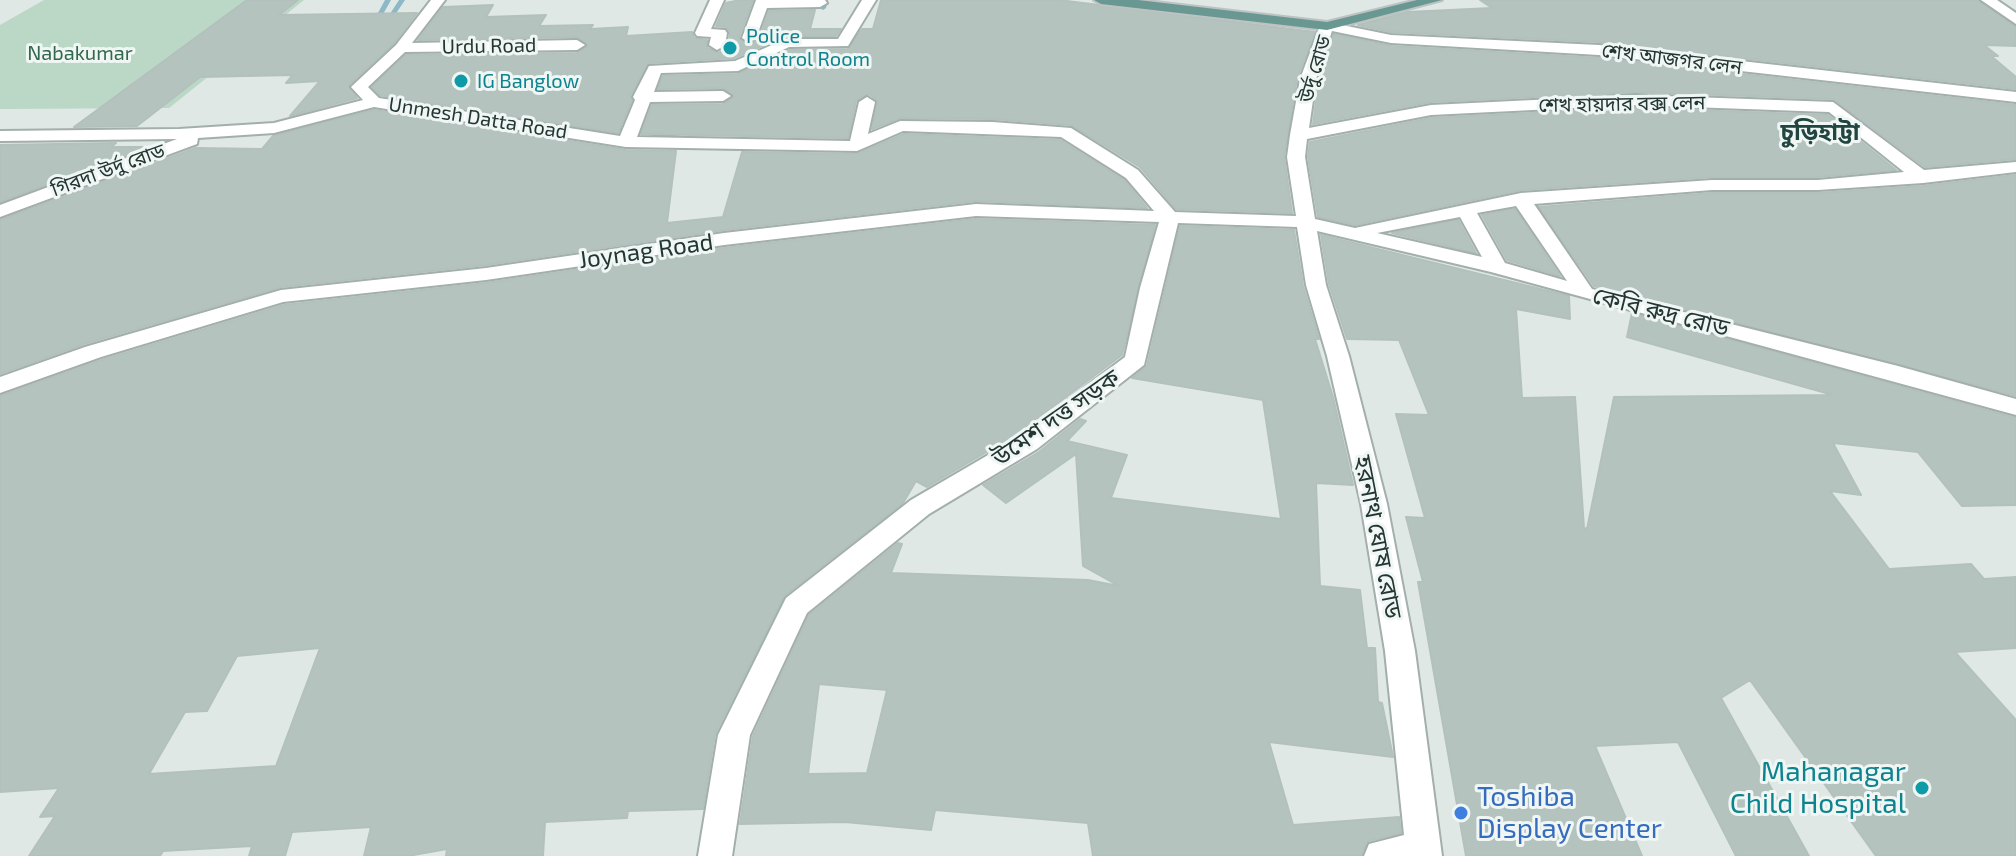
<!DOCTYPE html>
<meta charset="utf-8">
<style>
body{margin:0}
canvas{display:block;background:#dfe8e5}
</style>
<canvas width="2016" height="856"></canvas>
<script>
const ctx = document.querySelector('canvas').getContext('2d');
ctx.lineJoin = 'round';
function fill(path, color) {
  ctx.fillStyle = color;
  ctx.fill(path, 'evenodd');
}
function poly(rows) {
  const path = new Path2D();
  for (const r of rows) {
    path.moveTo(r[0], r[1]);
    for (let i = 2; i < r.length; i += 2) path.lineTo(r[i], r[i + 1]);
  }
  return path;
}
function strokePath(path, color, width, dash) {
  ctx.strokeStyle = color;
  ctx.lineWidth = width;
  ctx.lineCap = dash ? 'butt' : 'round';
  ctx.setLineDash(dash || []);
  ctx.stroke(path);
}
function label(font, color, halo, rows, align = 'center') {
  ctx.font = font + ' "Exo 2","Noto Sans Bengali",sans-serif';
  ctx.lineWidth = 6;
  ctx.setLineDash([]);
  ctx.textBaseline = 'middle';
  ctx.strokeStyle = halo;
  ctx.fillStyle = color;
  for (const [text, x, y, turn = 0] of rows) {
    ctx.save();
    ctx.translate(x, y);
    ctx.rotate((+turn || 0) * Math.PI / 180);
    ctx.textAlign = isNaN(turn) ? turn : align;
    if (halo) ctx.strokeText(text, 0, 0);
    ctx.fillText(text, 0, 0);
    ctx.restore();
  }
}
fill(poly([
 [44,0,304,0,169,108,0,109,0,25]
]), '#bbd7c6');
fill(poly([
 [385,0,391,0,377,25,373,25,372,24,385,0],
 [399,0,405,0,389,24,385,24,384,23,399,0],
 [822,0,828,0,826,8,823,10,820,8,822,0],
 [603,125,696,138,700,140,696,142,606,129,602,127,603,125]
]), '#8eb7c7');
const building = poly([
 [247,0,298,0,279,15,417,13,394,43,349,85,357,98,290,116,320,81,286,83,293,75,200,77,137,126,74,127,247,0],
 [740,0,753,0,739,37,748,45,759,39,769,11,815,10,810,29,841,29,836,36,785,36,734,58,649,63,630,96,632,100,618,133,380,95,372,87,406,55,577,53,588,46,577,37,418,40,443,7,493,5,486,17,546,15,539,26,593,25,590,29,628,27,626,36,692,32,694,38,707,40,707,48,719,53,728,46,730,34,725,27,716,26,726,3,740,0],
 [881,0,1059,0,1315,32,1297,78,1284,157,1292,213,1176,209,1140,167,1071,125,993,119,900,118,872,129,878,101,869,94,856,101,848,138,641,134,652,105,723,104,734,97,723,88,658,89,663,76,738,74,790,50,848,49,862,29,873,29,881,0],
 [1480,0,1978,0,2016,27,2016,46,1984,45,1998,56,1991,56,2016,77,2016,89,1599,42,1391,32,1358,25,1407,12,1492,8,1480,0],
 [1334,34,1391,46,1599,58,2016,105,2016,159,1925,167,1833,99,1635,92,1431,102,1313,124,1319,80,1334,34],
 [1635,108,1828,115,1896,170,1818,177,1712,177,1521,190,1355,225,1318,217,1308,157,1310,142,1431,118,1635,108],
 [374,110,626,150,676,151,667,223,723,217,742,152,857,154,904,134,1060,140,1124,180,1147,208,976,201,724,230,486,265,281,287,84,344,0,374,0,220,196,148,262,149,273,136,374,110],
 [116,143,111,147,147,147,0,202,0,145,116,143],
 [2016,175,2016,396,1594,286,1539,207,1712,193,1818,193,1923,186,2016,175],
 [1515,209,1560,276,1507,260,1482,215,1515,209],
 [976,219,1155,225,1122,355,1017,434,927,487,916,481,903,503,784,596,715,734,703,809,628,811,627,818,545,822,543,856,446,856,447,849,408,856,364,856,371,827,292,832,285,856,249,856,252,846,163,851,160,856,29,856,55,816,40,817,59,788,0,792,0,396,102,360,284,305,486,283,724,248,976,219],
 [320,648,276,766,149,774,185,712,207,711,237,656,320,648],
 [1458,220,1476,253,1392,233,1458,220],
 [1180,226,1294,230,1303,286,1319,339,1315,339,1333,397,1353,485,1316,483,1320,586,1360,590,1367,648,1375,648,1378,702,1382,703,1393,757,1269,742,1293,825,1399,817,1401,833,1368,841,1361,856,1093,856,1088,823,935,810,931,830,845,822,740,824,753,736,809,615,898,543,902,544,891,573,1088,580,1119,586,1083,566,1076,454,1006,503,983,485,1039,452,1080,419,1086,421,1067,441,1127,455,1111,498,1281,519,1263,400,1132,378,1147,366,1180,226],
 [819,684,887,690,867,773,808,774,819,684],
 [1321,235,1569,296,1570,319,1516,309,1522,398,1575,397,1584,528,1587,529,1614,397,1833,395,1627,337,1632,313,2016,418,2016,505,1962,506,1918,452,1833,443,1861,495,1830,491,1889,569,1971,564,1984,579,2016,577,2016,648,1955,652,2016,720,2016,856,1876,856,1750,680,1721,698,1809,856,1736,856,1678,742,1595,746,1642,856,1466,856,1418,582,1423,582,1406,517,1425,518,1396,414,1429,415,1399,340,1347,339,1329,284,1321,235]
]);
fill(building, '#b5c3bf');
strokePath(building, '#b3c1bd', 2);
const minor = poly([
 [431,0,445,0,412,43,577,40,585,45,577,50,405,52,368,87,379,98,620,136,635,100,633,97,649,66,735,61,786,39,838,39,862,0,876,0,848,46,789,47,738,71,661,73,654,92,723,91,731,96,723,101,650,102,637,137,850,141,859,102,867,97,875,102,868,134,900,121,993,122,1071,128,1138,170,1175,212,1296,216,1287,157,1290,135,1300,79,1320,26,1327,22,1391,35,1599,45,2016,92,2016,102,1599,55,1391,43,1332,31,1316,79,1309,128,1431,105,1635,95,1833,102,1924,170,2016,162,2016,172,1923,183,1818,190,1712,190,1534,204,1592,289,1898,366,2016,399,2016,415,1491,272,1317,231,1326,285,1349,356,1387,504,1415,651,1442,856,1364,856,1369,844,1404,835,1385,651,1361,504,1327,356,1306,285,1297,227,1178,223,1144,365,1037,449,929,514,807,613,750,735,732,856,698,856,718,735,786,598,911,500,1019,437,1125,357,1140,288,1159,222,976,216,724,245,486,280,283,302,101,357,0,393,0,377,85,347,281,290,486,268,724,233,976,204,1154,211,1126,178,1061,137,903,131,857,151,626,147,374,107,274,133,198,138,197,144,0,217,0,205,177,139,0,141,0,131,179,129,274,123,363,100,351,87,396,45,431,0],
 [1635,105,1829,112,1904,172,1818,180,1712,180,1521,193,1355,228,1315,219,1305,157,1307,139,1431,115,1635,105],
 [1516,206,1567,281,1505,263,1477,213,1516,206],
 [1460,217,1482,257,1377,233,1460,217],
 [710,0,724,0,711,29,725,30,727,33,725,45,717,50,709,45,711,37,697,36,695,33,710,0],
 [756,0,825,0,827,3,820,7,767,8,756,38,749,42,742,38,756,0],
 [1981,0,1997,0,2016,13,2016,24,1981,0]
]);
const major = poly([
 [1094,0,1138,0,1327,22,1417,0,1442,0,1327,30,1101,4,1094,0]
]);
strokePath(minor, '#a3afac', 4);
strokePath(major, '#bdc3c2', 4);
fill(minor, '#fff');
fill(major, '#699892');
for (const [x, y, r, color] of [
 [730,48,8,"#0f9aa8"],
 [461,81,8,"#0f9aa8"],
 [1922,788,8,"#0f9aa8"],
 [1461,813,8,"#3f7fe0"]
]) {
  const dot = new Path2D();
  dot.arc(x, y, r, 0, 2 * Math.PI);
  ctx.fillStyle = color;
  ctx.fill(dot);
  strokePath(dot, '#eff6f3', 3);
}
label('20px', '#0d838f', '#eff6f3', [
 ["Police",746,36],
 ["Control Room",746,59],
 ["IG Banglow",477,81]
], 'left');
label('20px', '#233633', '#eff6f3', [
 ["Urdu Road",489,46,-1],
 ["শেখ আজগর লেন",1672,59,7],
 ["উর্দু রোড",1315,69,-74],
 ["শেখ হায়দার বক্স লেন",1622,104,-1],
 ["Unmesh Datta Road",478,118,9],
 ["গিরদা উর্দু রোড",108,170,-20]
]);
label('20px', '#32684d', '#eff6f3', [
 ["Nabakumar",80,53]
]);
label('bold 24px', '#214541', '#eff6f3', [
 ["চুড়িহাট্টা",1820,132]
]);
label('24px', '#233633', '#eff6f3', [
 ["Joynag Road",646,251,-8],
 ["কেবি রুদ্র রোড",1661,312,14],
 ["উমেশ দত্ত সড়ক",1056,418,-35],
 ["হরনাথ ঘোষ রোড",1378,537,79]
]);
label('28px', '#0d838f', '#eff6f3', [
 ["Mahanagar",1906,772],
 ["Child Hospital",1906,804]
], 'right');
label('28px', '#366cbe', '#eff6f3', [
 ["Toshiba",1477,797],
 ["Display Center",1477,829]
], 'left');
</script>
